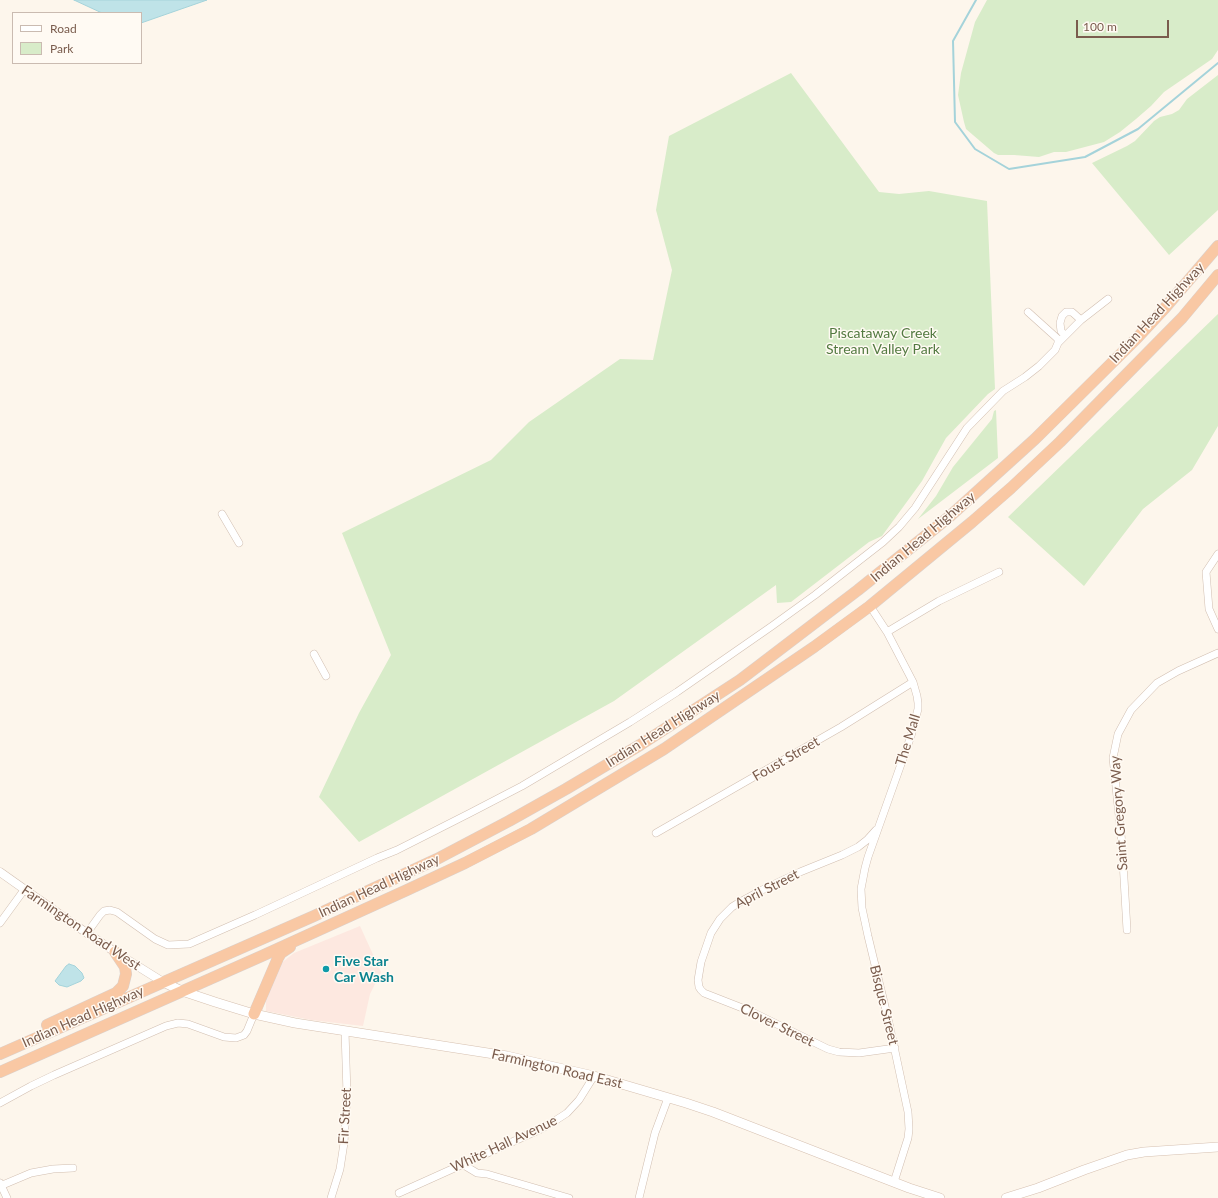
<!DOCTYPE html>
<style>
body{margin:0}
#map{position:relative;width:1218px;height:1198px;overflow:hidden;background:#fdf6ec;font-family:Lato,sans-serif}
canvas{display:block}
.legend{position:absolute;left:12px;top:12px;width:130px;height:52px;box-sizing:border-box;background:#fffaf3;border:1px solid #cabbb1;margin:0;padding:5px 7px;list-style:none;font-size:12px;color:#7a5c4d}
.legend li{display:flex;align-items:center;gap:8px;height:20px}
.legend b{width:20px;border:1px solid #cabbb1}
.scale{position:absolute;left:1076px;top:20px;width:93px;height:18px;box-sizing:border-box;border:2px solid #7a5c4d;border-top:0;padding-left:5px;font-size:12px;line-height:14px;white-space:nowrap;color:#7a5c4d;-webkit-text-stroke:3px #fffaf3;paint-order:stroke}
</style>
<div id="map">
<canvas width="1218" height="1198"></canvas>
<ul class="legend">
<li><b style="height:5px;background:#fff"></b>Road</li>
<li><b style="height:11px;background:#d8ecc9"></b>Park</li>
</ul>
<div class="scale">100 m</div>
</div>
<script>
const ctx = document.querySelector('canvas').getContext('2d');
ctx.lineJoin = 'round';
function fill(path, color) {
  ctx.fillStyle = color;
  ctx.fill(path, 'evenodd');
}
function poly(rows) {
  const path = new Path2D();
  for (const r of rows) {
    path.moveTo(r[0], r[1]);
    for (let i = 2; i < r.length; i += 2) path.lineTo(r[i], r[i + 1]);
  }
  return path;
}
function strokePath(path, color, width, dash) {
  ctx.strokeStyle = color;
  ctx.lineWidth = width;
  ctx.lineCap = dash ? 'butt' : 'round';
  ctx.setLineDash(dash || []);
  ctx.stroke(path);
}
function label(font, color, halo, rows, align = 'center') {
  ctx.font = font + ' Lato,sans-serif';
  ctx.lineWidth = 3;
  ctx.setLineDash([]);
  ctx.textBaseline = 'middle';
  ctx.strokeStyle = halo;
  ctx.fillStyle = color;
  for (const [text, x, y, turn = 0] of rows) {
    ctx.save();
    ctx.translate(x, y);
    ctx.rotate((+turn || 0) * Math.PI / 180);
    ctx.textAlign = isNaN(turn) ? turn : align;
    if (halo) ctx.strokeText(text, 0, 0);
    ctx.fillText(text, 0, 0);
    ctx.restore();
  }
}
fill(poly([
 [360,926,381,972,370,994,363,1026,311,1020,266,1011,266,1001,280,964,294,953]
]), '#fde8e0');
fill(poly([
 [987,0,1218,0,1218,50,1212,59,1164,92,1151,106,1136,119,1120,132,1104,142,1066,152,1054,152,1039,157,1014,155,998,155,994,153,966,129,964,122,958,95,961,73,975,22],
 [791,73,879,192,899,194,929,191,987,201,995,389,988,394,946,438,922,481,882,536,869,542,791,602,777,603,776,585,614,701,359,842,319,797,359,713,391,655,342,533,491,460,529,422,620,359,653,360,672,270,656,210,669,136],
 [1218,75,1218,210,1169,255,1092,163,1127,146,1135,141,1154,121,1160,117,1172,114,1179,110,1187,99],
 [1218,314,1218,426,1192,470,1143,509,1084,586,1008,517],
 [996,410,998,458,918,519,936,496,953,467,992,419,994,411]
]), '#d8ecc9');
const water = poly([
 [74,0,207,0,141,23,141,13,102,13,74,0],
 [69,964,75,966,82,973,84,978,81,981,67,987,59,985,55,981,66,966,69,964]
]);
fill(water, '#bfe3e8');
strokePath(water, '#a5d3da', 1);
strokePath(poly([
 [976,0,953,41,955,122,975,149,1009,169,1085,157,1138,129,1218,63]
]), '#a5d3da', 2);
const minor = poly([
 [1028,312,1058,339,1058,343],
 [1065,336,1061,331,1060,323,1062,316,1066,312,1072,312,1081,320],
 [222,514,239,543],
 [1218,554,1206,572,1209,609,1218,629],
 [870,606,887,632,913,682,917,696,918,703,918,709,911,736,868,857,865,868,861,889,862,908,868,936,889,1023,908,1112,909,1129,908,1138,894,1182],
 [887,632,939,601,999,572],
 [314,654,326,676],
 [876,830,867,840,858,847,842,855,800,872,762,890,740,902,732,907,720,919,711,933,701,962,698,980,699,987,701,990,704,993,750,1011,828,1049,839,1052,859,1053,895,1048],
 [656,833,841,727,913,682],
 [0,923,24,890],
 [1127,930,1122,844,1113,758,1118,734,1131,710,1157,683,1178,671,1218,653],
 [87,933,100,915,104,911,110,910,117,912,155,939,168,945,189,944,255,915,377,858,397,850,470,813,522,786,630,722,677,692,772,626,815,595,883,542,899,527,915,508,967,428,1003,391,1025,377,1039,366,1055,350,1058,343,1081,320,1108,299],
 [0,1103,31,1086,54,1075,166,1026,178,1023,188,1024,224,1037,236,1038,244,1035,247,1031,254,1014],
 [462,1164,477,1173,487,1174,569,1198],
 [0,1183,7,1198],
 [0,1186,31,1173,53,1169,73,1168],
 [399,1193,541,1129,553,1122,567,1113,579,1100,594,1076],
 [331,1198,340,1169,344,1143,347,1094,345,1031],
 [639,1198,655,1133,668,1098]
]);
const tertiary = poly([
 [0,872,72,923,115,952,163,982]
]);
const secondary = poly([
 [163,982,182,991,215,1002,254,1014,295,1023,507,1056,594,1076,686,1103,713,1112,909,1188,940,1198],
 [1006,1198,1038,1188,1084,1170,1127,1155,1144,1152,1218,1147]
]);
const trunk = poly([
 [254,1014,278,958,281,953,290,947],
 [47,1025,116,993,123,986,126,974,125,967,115,952],
 [0,1054,314,916,437,859,509,821,566,789,640,745,740,680,858,590,949,517,1035,439,1138,337,1164,309,1218,246],
 [0,1072,264,955,407,890,465,863,531,829,664,749,814,647,870,606,972,522,1011,488,1060,442,1117,384,1182,318,1218,275]
]);
strokePath(minor, '#d1beb0', 8);
strokePath(tertiary, '#d1beb0', 9);
strokePath(secondary, '#d6c0b0', 10);
strokePath(trunk, '#dad1cd', 12);
strokePath(minor, '#fff', 7);
strokePath(tertiary, '#fff', 8);
strokePath(secondary, '#fff', 9);
strokePath(trunk, '#f9c8a4', 11);
for (const [x, y, r, color] of [
 [326,969,4,"#0f9aa8"]
]) {
  const dot = new Path2D();
  dot.arc(x, y, r, 0, 2 * Math.PI);
  ctx.fillStyle = color;
  ctx.fill(dot);
  strokePath(dot, '#fffaf3', 1.5);
}
label('14px', '#7a5c4d', '#fffaf3', [
 ["Indian Head Highway",1157,313,-47],
 ["Indian Head Highway",923,537,-40],
 ["Indian Head Highway",663,729,-32],
 ["The Mall",908,740,-73],
 ["Foust Street",786,759,-30],
 ["Saint Gregory Way",1119,813,-94],
 ["Indian Head Highway",379,886,-25],
 ["April Street",767,889,-27],
 ["Farmington Road West",81,928,34],
 ["Bisque Street",884,1005,76],
 ["Indian Head Highway",83,1017,-24],
 ["Clover Street",777,1025,26],
 ["Farmington Road East",557,1069,13],
 ["Fir Street",345,1116,-87],
 ["White Hall Avenue",504,1144,-25]
]);
label('14px', '#537a41', '#fffaf3', [
 ["Piscataway Creek",883,333],
 ["Stream Valley Park",883,349]
]);
label('bold 14px', '#0d838f', '#fffaf3', [
 ["Five Star",334,961],
 ["Car Wash",334,977]
], 'left');
</script>
